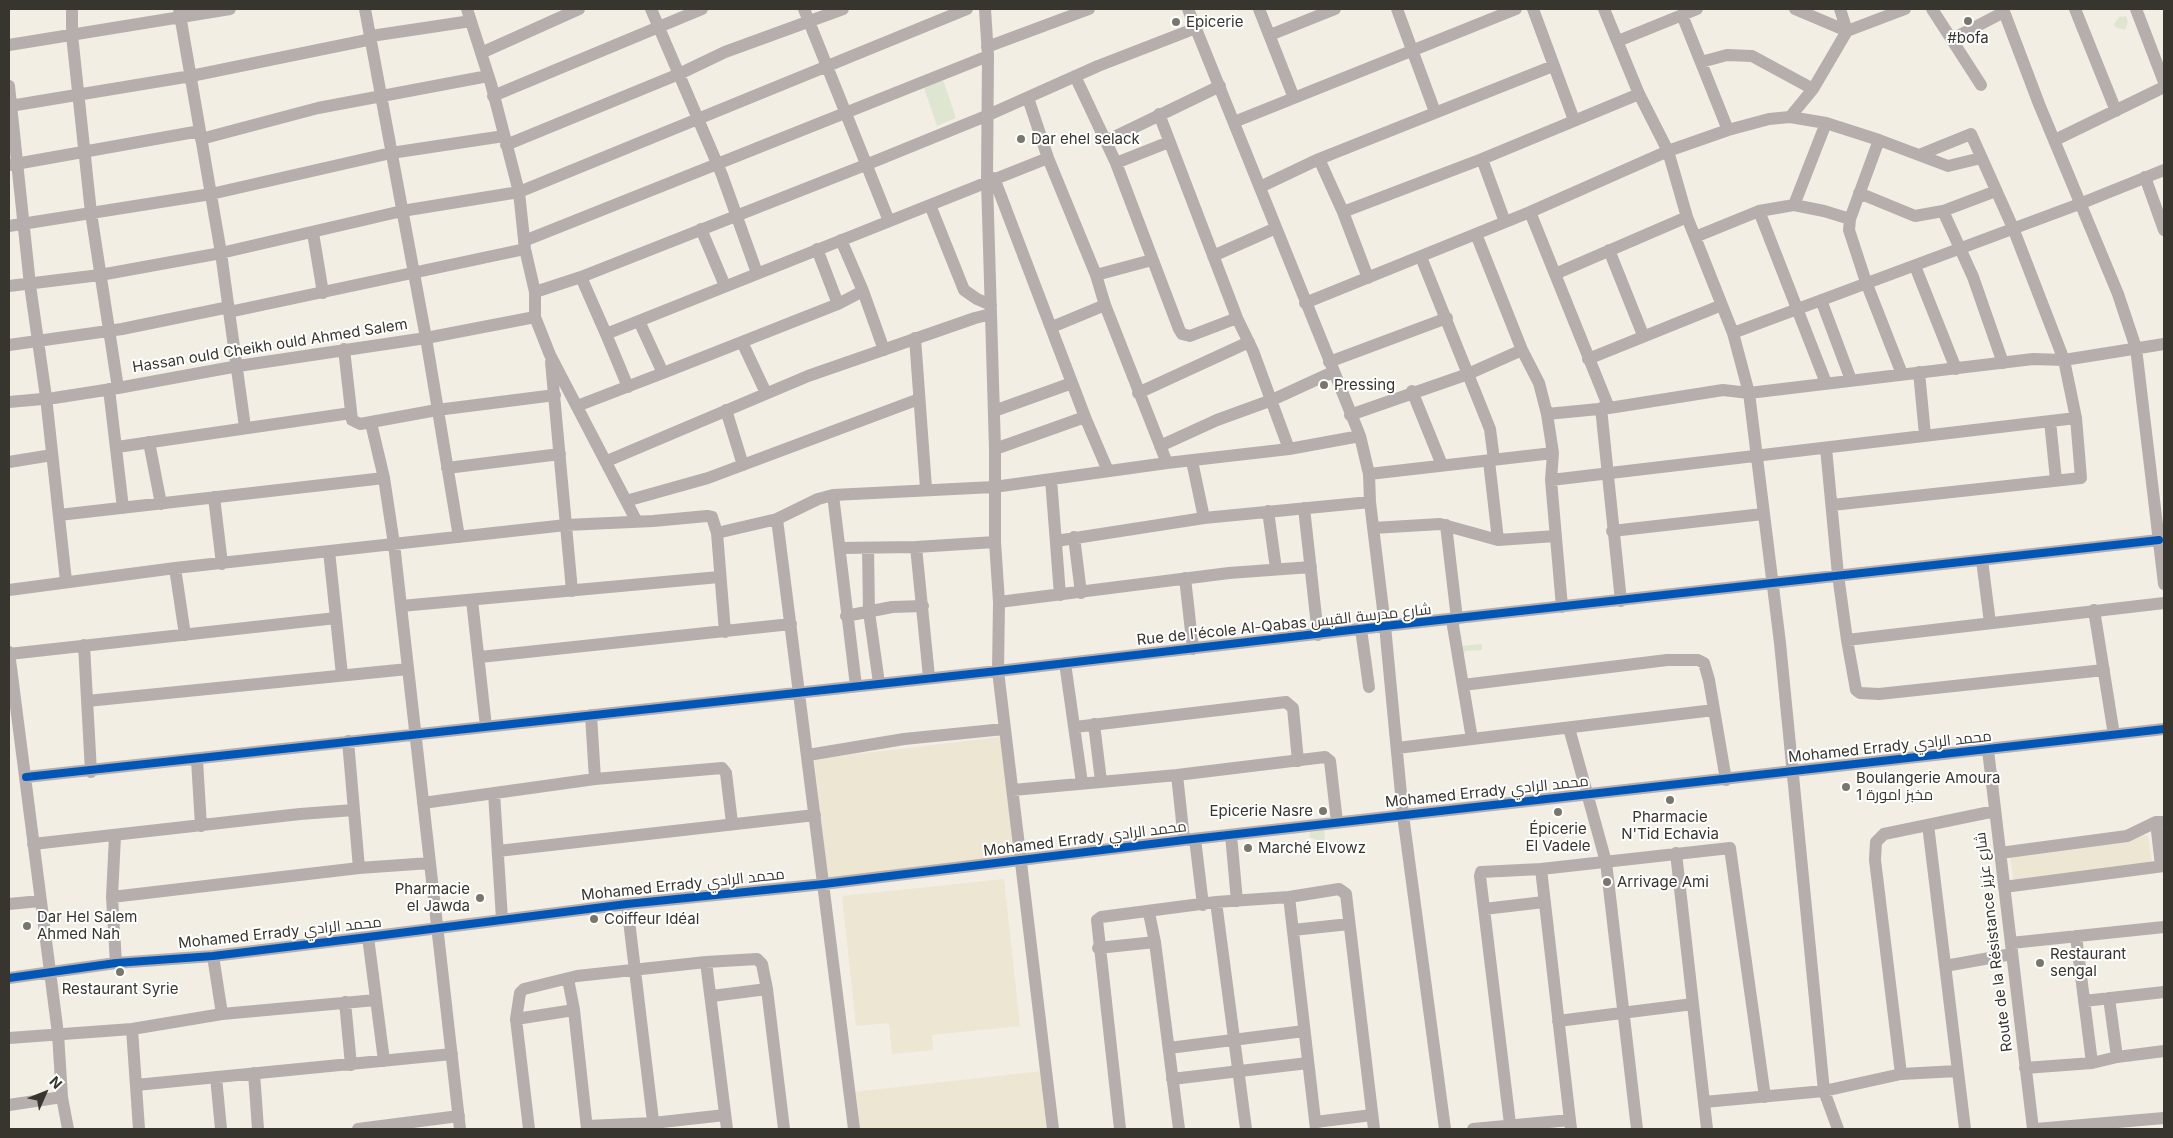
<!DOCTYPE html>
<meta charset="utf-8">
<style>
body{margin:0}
#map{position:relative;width:2173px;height:1138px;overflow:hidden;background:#f2eee3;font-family:Inter,sans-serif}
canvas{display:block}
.frame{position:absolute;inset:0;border:10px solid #38352e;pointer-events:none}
.north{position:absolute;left:20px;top:1068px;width:50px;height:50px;-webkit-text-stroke:4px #fff;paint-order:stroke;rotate:46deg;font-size:14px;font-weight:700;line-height:20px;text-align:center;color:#38352e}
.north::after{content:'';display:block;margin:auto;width:18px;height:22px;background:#38352e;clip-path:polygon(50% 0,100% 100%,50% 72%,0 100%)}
</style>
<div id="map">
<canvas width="2173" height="1138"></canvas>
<div class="frame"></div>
<div class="north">N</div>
</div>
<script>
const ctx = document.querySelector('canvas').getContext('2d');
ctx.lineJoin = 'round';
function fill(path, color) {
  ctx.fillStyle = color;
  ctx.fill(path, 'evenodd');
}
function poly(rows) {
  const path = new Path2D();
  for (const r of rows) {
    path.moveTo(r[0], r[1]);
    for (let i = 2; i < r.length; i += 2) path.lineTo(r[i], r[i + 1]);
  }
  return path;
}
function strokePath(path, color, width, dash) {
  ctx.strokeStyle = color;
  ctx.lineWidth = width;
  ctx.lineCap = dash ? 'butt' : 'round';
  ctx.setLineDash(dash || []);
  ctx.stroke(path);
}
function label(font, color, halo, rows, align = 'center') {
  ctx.font = font + ' Inter,Cairo,sans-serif';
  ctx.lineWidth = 4;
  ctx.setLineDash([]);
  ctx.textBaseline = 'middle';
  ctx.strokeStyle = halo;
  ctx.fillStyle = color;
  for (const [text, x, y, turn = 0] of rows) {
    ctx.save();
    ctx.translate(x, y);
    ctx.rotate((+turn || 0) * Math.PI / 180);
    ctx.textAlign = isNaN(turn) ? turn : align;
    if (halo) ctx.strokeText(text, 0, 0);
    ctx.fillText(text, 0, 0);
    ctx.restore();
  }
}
fill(poly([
 [1000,737,1015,857,828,879,814,759],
 [2148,835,2152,863,2014,883,2010,856],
 [1004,879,1020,1026,932,1035,933,1050,892,1054,889,1023,856,1026,842,896],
 [1043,1071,1050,1129,859,1129,854,1092]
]), '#ece6d3');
fill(poly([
 [2126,16,2128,22,2125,30,2115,27,2114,24,2119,17],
 [943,80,956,118,937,126,924,88],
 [1482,644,1482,650,1465,651,1464,656,1460,646],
 [1325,826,1324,843,1309,837,1312,827]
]), '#dee6d2');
strokePath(poly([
 [72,9,72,35,91,213,118,388],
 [179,9,221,253,245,427],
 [365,9,426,338,459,537],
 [467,9,491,84,519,192,525,249,535,292,535,317,550,355,636,520],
 [651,9,722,175,757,273],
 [804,9,889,221],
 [985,9,988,56,987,181,995,449,995,542,999,602,998,671,1053,1129],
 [1188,9,1360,436,1369,474,1370,502,1385,626,1403,815,1445,1129],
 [1259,9,1294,98],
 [1397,9,1435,112],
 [1533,9,1574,120],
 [1840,9,1847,31,1905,9],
 [1932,9,1981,85],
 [2003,9,2039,104,2118,294,2136,348,2164,584],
 [2075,9,2116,111],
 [2136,9,2164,82],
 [1682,15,1728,130],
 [1270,35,1335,9],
 [371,36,471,21],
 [1952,39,2004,12],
 [1618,41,1697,9],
 [9,45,230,9],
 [987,47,1089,9],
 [481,53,579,9],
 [1701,62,1727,55,1752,56,1813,89],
 [1075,76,1116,163,1179,329,1182,334,1190,336,1237,318],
 [9,86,30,285,46,397,66,581],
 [493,96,702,9],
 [1028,98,1048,158,1096,275,1105,305,1167,463],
 [10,106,191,76,372,39],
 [1159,114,1237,318,1253,351,1289,449],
 [1790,117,1813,89,1847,31,1795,9],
 [1234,122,1516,9],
 [201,139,318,108,488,76],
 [2055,140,2164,87],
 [1106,141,1220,86],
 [506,145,679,74,725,52,843,9],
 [1319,159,1343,212,1368,278],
 [1482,159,1505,222],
 [1116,163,1169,142],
 [10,165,200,131],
 [2145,177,2164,230],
 [994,178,1085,417,1108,471],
 [1260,187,1319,159,1553,66],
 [1859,193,1915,216,1943,211,1996,191],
 [930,205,964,290,977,299,991,305],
 [1794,205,1826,123],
 [1759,211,1794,205,1824,211,1850,219,1849,230,1866,282,1902,374],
 [1943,211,1973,277,2003,363],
 [1343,212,1482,159,1639,94],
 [1530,212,1609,408],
 [1850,219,1879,140],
 [9,226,211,194,391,153,504,136],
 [701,229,725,286],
 [313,233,323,293],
 [1476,234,1522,350,1539,383,1547,414,1553,453,1551,480,1562,607],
 [1695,237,1759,211,1826,383],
 [841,240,863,291,884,350],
 [524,241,988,56],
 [1609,250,1643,335],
 [1213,256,1276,228],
 [1421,257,1490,429,1494,460],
 [1915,266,1956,369],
 [1555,274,1687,217],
 [1096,275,1152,260],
 [581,277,606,334,1048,158],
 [9,286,100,275,221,253,402,211,519,192,967,9],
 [535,292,581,277,868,164,986,116,1098,66,1196,28],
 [1821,300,1851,380],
 [1305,303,1530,212,1668,151,1728,130,1769,119,1790,117,1826,123,1879,140,1948,166,1981,158],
 [838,304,863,291],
 [229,312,525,249],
 [639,321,663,373,838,304,817,249],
 [1052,327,1105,305],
 [1733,333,2082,203,2164,170],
 [606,334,628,387],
 [915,338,926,488],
 [742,342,766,393],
 [9,345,122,329,229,307],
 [344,349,352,420,360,424,437,410,555,395],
 [1588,359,1722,305],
 [551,362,572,591],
 [1329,362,1447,318],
 [1919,372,1925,435],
 [109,389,123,508],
 [1412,391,1442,465],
 [1138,393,1249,342],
 [9,402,54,398,118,388,238,366,426,338,535,317],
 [577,406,663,373],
 [1601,408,1621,601],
 [726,410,743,465],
 [994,411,1072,383],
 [1547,414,1609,408,1723,390,1749,393,1733,333,1687,217,1668,151,1639,94,1604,9],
 [1350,415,1468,374,1522,350],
 [2050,421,2056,480],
 [371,423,384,478,394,544,460,1129],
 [149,442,161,504],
 [1160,446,1217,420,1272,400,1333,372],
 [117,447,351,413],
 [1826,448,1838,575,1847,640,1856,690,1860,693,1879,694,2104,670],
 [995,449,1085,417],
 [607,461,808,376,975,318,991,314],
 [1192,461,1204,518],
 [1489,461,1498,540],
 [9,462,52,455],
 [447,468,560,454],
 [1369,474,1553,453],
 [1051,479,1060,595],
 [1551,480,2076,418],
 [833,495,856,686],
 [214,497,222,564],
 [626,501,708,478,919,399],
 [1832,505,2081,478,2076,418,2064,360,2013,228,1971,134,1919,155],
 [1304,508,1318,635],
 [1268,511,1276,569],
 [59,515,384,478],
 [777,519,854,1129],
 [1446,525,1457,619],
 [1373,528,1440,524,1498,540,1556,536],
 [1612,531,1763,514],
 [717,533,777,519,818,499,833,495,994,487,1167,463,1289,449,1360,436],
 [1074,537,1081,593],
 [1056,541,1204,518,1370,502],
 [916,547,929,677],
 [841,548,916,547,995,542],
 [868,548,869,612,879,683],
 [329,551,342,675],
 [1982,560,1990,623],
 [175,568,185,635],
 [1185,578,1193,649],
 [9,590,175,568,566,525,653,521,707,516,712,517,717,533,725,632],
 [472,600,486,727],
 [999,602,1229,573,1311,567],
 [401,606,719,577],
 [2094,610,2114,735],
 [846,616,892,607,923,606],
 [1452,620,1472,739],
 [1361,629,1369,687],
 [1847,640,2164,603],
 [84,645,91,772],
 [9,652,58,1034,62,1097,68,1129],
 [9,654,336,618],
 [480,657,791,624],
 [1065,663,1082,783],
 [1463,685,1667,660,1698,660,1704,663,1709,680,1726,780],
 [87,701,408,669],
 [591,715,595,779],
 [1094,724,1101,781],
 [1075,727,1286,702,1293,708,1298,761],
 [1569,728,1606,862,1637,1129],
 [348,741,359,868],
 [1397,748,1714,710],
 [1988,750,2033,1129],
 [808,755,904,739,1004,729],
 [197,760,201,826],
 [1177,775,1184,840],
 [26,777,998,671,1385,626,2159,540],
 [1013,790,1177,775,1325,757,1330,761,1337,822],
 [494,793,502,919],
 [423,803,595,779,722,768,726,773,732,823],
 [2156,822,2161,866],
 [1928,825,1965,1129],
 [1231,835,1237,901],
 [115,836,112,897,116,963],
 [1195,839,1203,905],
 [33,844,300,814,354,810],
 [498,851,815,815],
 [1676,853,1707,1129],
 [2000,853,2127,836,2156,822,2164,822],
 [1541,869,1571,1129],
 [2004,887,2164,866],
 [112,897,359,868,430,863],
 [1289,897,1316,1129],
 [1216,902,1246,1129],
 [9,904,40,901],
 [627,904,654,1129],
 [1484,909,1544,902],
 [1149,913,1155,942,1179,1129],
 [1293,930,1349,924],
 [2076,936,2092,1063],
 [368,937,384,1061],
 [2011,943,2164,927],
 [1098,948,1155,942],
 [213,956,222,1014],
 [706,962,727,1129],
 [1945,966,2012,954],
 [9,978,116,963,213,956,368,937,627,904,824,884,1184,840,2164,729],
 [568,979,574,1010,587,1129],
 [712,996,767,989],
 [2109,998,2117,1057],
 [2084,1001,2164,992],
 [345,1002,351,1065],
 [516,1019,574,1010],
 [1558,1021,1693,1004],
 [132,1029,139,1129],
 [9,1038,132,1029,222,1014,376,1000],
 [1169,1048,1304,1031],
 [2025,1068,2092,1063,2117,1057,2164,1051],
 [254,1073,258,1129],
 [1901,1074,1875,860,1876,842,1884,834,1995,811],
 [216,1077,221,1129],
 [1172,1079,1308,1063],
 [136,1085,452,1054],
 [1704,1102,1824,1091,1901,1074,1957,1071],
 [9,1105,62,1097],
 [1315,1122,1372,1115],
 [1510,1124,1480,876,1481,872,1541,869,1730,848,1765,1097],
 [587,1126,653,1123,725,1115],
 [358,1129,459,1116],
 [529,1129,516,1019,520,993,524,989,577,976,706,962,757,959,762,964,767,989,784,1129],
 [1120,1129,1097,920,1101,917,1216,902,1289,897,1339,889,1346,894,1374,1129],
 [1473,1129,1570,1120],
 [1838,1129,1824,1091,1780,643,1749,393,2033,359,2064,360,2164,344],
 [2036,1129,2164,1118]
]), '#b5aead', 12);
strokePath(poly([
 [26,777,998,671,1385,626,2159,540],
 [9,978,116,963,213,956,368,937,627,904,824,884,1184,840,2164,729]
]), '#0057b8', 8);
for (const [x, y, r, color] of [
 [1968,21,5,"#79766d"],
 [1176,22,5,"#79766d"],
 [1021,139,5,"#79766d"],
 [1324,385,5,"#79766d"],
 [1846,787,5,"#79766d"],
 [1670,800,5,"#79766d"],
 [1323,811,5,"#79766d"],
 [1558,812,5,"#79766d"],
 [1248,848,5,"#79766d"],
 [1607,882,5,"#79766d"],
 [480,898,5,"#79766d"],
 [594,919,5,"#79766d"],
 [27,926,5,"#79766d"],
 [2040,963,5,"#79766d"],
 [120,972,5,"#79766d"]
]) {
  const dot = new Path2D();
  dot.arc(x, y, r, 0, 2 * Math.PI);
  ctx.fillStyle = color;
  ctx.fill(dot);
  strokePath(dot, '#fff', 2);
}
label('15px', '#38352e', '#fff', [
 ["Epicerie",1186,22],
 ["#bofa",1968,38,"center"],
 ["Dar ehel selack",1031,139],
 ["Pressing",1334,385],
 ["Boulangerie Amoura",1856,778],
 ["1 مخبز امورة",1856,795],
 ["Epicerie Nasre",1313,811,"right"],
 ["Pharmacie",1670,817,"center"],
 ["N'Tid Echavia",1670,834,"center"],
 ["Épicerie",1558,829,"center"],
 ["El Vadele",1558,846,"center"],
 ["Marché Elvowz",1258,848],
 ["Arrivage Ami",1617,882],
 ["Pharmacie",470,889,"right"],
 ["el Jawda",470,906,"right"],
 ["Dar Hel Salem",37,917],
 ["Ahmed Nah",37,934],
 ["Coiffeur Idéal",604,919],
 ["Restaurant",2050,954],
 ["sengal",2050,971],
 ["Restaurant Syrie",120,989,"center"]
], 'left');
label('15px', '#38352e', '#fff', [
 ["Hassan ould Cheikh ould Ahmed Salem",270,346,-9],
 ["Rue de l'école Al-Qabas شارع مدرسة القبس",1284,625,-6],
 ["Mohamed Errady محمد الرادي",1890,747,-6],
 ["Mohamed Errady محمد الرادي",1487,792,-6],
 ["Mohamed Errady محمد الرادي",1085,839,-7],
 ["Mohamed Errady محمد الرادي",683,885,-6],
 ["Mohamed Errady محمد الرادي",280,933,-6],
 ["Route de la Résistance شارع عزيز",1994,942,-97]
]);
</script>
